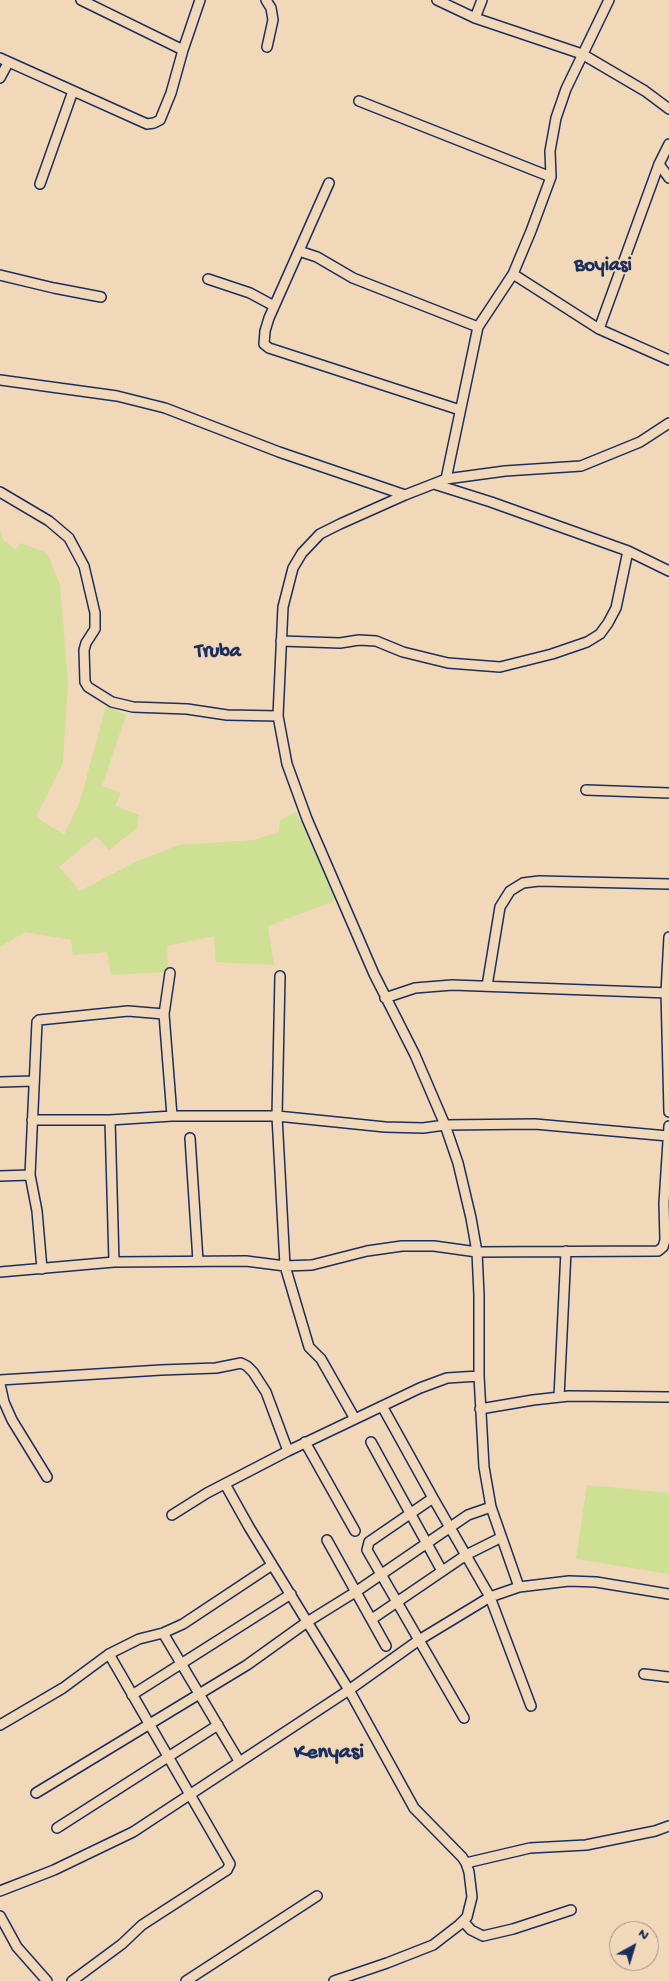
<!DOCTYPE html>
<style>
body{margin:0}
#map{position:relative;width:669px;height:1981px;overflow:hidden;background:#f0d8b8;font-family:"Gochi Hand",sans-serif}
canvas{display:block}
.north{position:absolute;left:609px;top:1921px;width:50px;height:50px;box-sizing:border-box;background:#f0d8b8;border:1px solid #9b9494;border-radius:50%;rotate:39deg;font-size:14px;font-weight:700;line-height:20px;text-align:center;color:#1b2f5e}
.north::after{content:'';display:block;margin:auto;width:18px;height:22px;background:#1b2f5e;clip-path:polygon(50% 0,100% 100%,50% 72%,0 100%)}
</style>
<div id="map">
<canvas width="669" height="1981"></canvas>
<div class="north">N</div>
</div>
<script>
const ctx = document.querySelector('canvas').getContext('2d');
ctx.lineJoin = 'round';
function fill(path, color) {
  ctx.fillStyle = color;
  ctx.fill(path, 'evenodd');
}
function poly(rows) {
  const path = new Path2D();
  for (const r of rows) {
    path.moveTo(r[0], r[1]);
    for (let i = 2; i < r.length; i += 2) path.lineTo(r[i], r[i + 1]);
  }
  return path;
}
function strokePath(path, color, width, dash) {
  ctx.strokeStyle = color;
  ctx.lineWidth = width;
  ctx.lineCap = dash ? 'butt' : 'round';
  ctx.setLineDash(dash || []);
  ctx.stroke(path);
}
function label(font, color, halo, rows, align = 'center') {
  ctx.font = font + ' "Gochi Hand",sans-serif';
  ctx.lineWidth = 4;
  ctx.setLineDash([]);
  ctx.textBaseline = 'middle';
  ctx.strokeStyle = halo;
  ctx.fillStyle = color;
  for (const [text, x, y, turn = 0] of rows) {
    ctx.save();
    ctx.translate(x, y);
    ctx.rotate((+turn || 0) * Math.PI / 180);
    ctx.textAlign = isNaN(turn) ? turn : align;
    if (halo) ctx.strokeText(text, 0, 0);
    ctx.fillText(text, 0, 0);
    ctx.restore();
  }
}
fill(poly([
 [0,532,4,541,16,549,21,543,47,553,60,585,68,682,63,763,36,817,64,835,80,801,106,706,126,715,102,786,121,793,115,806,139,815,137,828,109,850,96,836,59,867,80,891,135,862,179,845,254,840,279,832,280,820,296,812,337,900,268,926,274,965,216,962,214,936,167,946,168,972,111,975,107,952,73,955,71,940,25,932,0,947],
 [587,1485,669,1493,669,1574,576,1559]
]), '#cee094');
const minor = poly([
 [81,0,183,50],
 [266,0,271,8,273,20,267,47],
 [437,0,475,18,582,54,645,91,669,109],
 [475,18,482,0],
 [0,58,147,124,154,123,160,120,171,93,183,50,200,0],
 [0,78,8,63],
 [359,101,551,177],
 [659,164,669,178],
 [329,183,269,318,265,331,264,344,269,348,460,410],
 [40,184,73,91],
 [299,251,317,257,353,278,478,327],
 [513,274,599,329,669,360],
 [0,275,54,288,101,297],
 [208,279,250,293,274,306],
 [599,329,659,164,669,144],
 [0,380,117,396,165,408,279,452,405,495],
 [446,479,478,327,513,274,531,231,551,177,550,151,556,118,566,89,609,0],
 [434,484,491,502,628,551,669,571],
 [0,492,49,521,69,538,84,566,95,613,95,629,86,643,84,650,85,682,88,687,112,702,133,707,187,709,227,715,278,716],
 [281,641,340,643,359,640,376,641,403,652,448,663,500,667,552,654,587,642,600,634,608,623,616,608,628,551],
 [586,790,669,793],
 [669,937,666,992,669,1112],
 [170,973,164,1014,172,1116],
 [280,976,277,1116,285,1266,309,1347,321,1359,355,1419],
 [487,986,500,907,510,891,523,883,539,881,669,884],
 [385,998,415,988,452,985,669,993],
 [0,1082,33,1081],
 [32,1120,110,1120,172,1116,277,1116,385,1127,423,1128,445,1125,535,1124,668,1136],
 [110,1120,114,1262],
 [190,1138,198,1261],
 [0,1176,30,1175],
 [42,1269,37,1211,30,1175,37,1022,39,1020,128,1011,164,1014],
 [0,1272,114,1262,246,1261,285,1266,312,1265,367,1251,402,1246,434,1246,477,1252,658,1251,663,1247,665,1240,664,1203,669,1126],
 [0,1380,161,1370,216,1368,241,1363,247,1366,253,1372,266,1392,288,1451],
 [0,1384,4,1402,12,1420,47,1477],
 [559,1397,566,1251],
 [382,1406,433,1498],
 [480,1409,533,1400,569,1396,669,1397],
 [305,1442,355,1531],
 [371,1442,442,1571],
 [225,1484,249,1527,349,1690,414,1808,462,1857,466,1863,469,1872,472,1897,467,1917,459,1925,433,1945,387,1963,334,1981],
 [172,1515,207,1493,288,1451,420,1388,447,1378,479,1376],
 [327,1540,386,1646],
 [519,1587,491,1507,484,1467,479,1376,479,1295,477,1252,471,1218,458,1163,445,1125,415,1055,374,974,307,819,287,764,278,716,283,607,293,568,302,553,320,534,340,524,405,495,446,479,505,471,581,466,640,442,669,423],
 [372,1619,466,1555,500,1538],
 [163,1633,239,1761],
 [644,1674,669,1677],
 [132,1695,291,1594],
 [464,1718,367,1550,369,1542,433,1498,490,1597,531,1706],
 [0,1725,63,1688,109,1654,139,1639,163,1633,183,1624,272,1565],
 [36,1793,247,1665,307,1622,357,1591,468,1515,491,1507],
 [57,1828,218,1725],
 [466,1863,530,1848,586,1845,655,1831,669,1826],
 [0,1891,54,1870,133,1832,349,1690,419,1640,490,1597,519,1587,569,1581,596,1582,669,1594],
 [0,1916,17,1947,47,1981],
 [463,1921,471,1930,483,1936,513,1929,571,1910],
 [72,1981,122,1944,142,1925,227,1870,230,1864,109,1654],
 [186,1981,317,1896]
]);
strokePath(minor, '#1b2f5e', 12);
strokePath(minor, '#f0d8b8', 9);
label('bold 20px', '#1b2f5e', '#f0d8b8', [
 ["Boyiasi",603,267],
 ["Truba",218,653]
]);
label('bold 22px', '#1b2f5e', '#f0d8b8', [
 ["Kenyasi",329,1754]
]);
</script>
